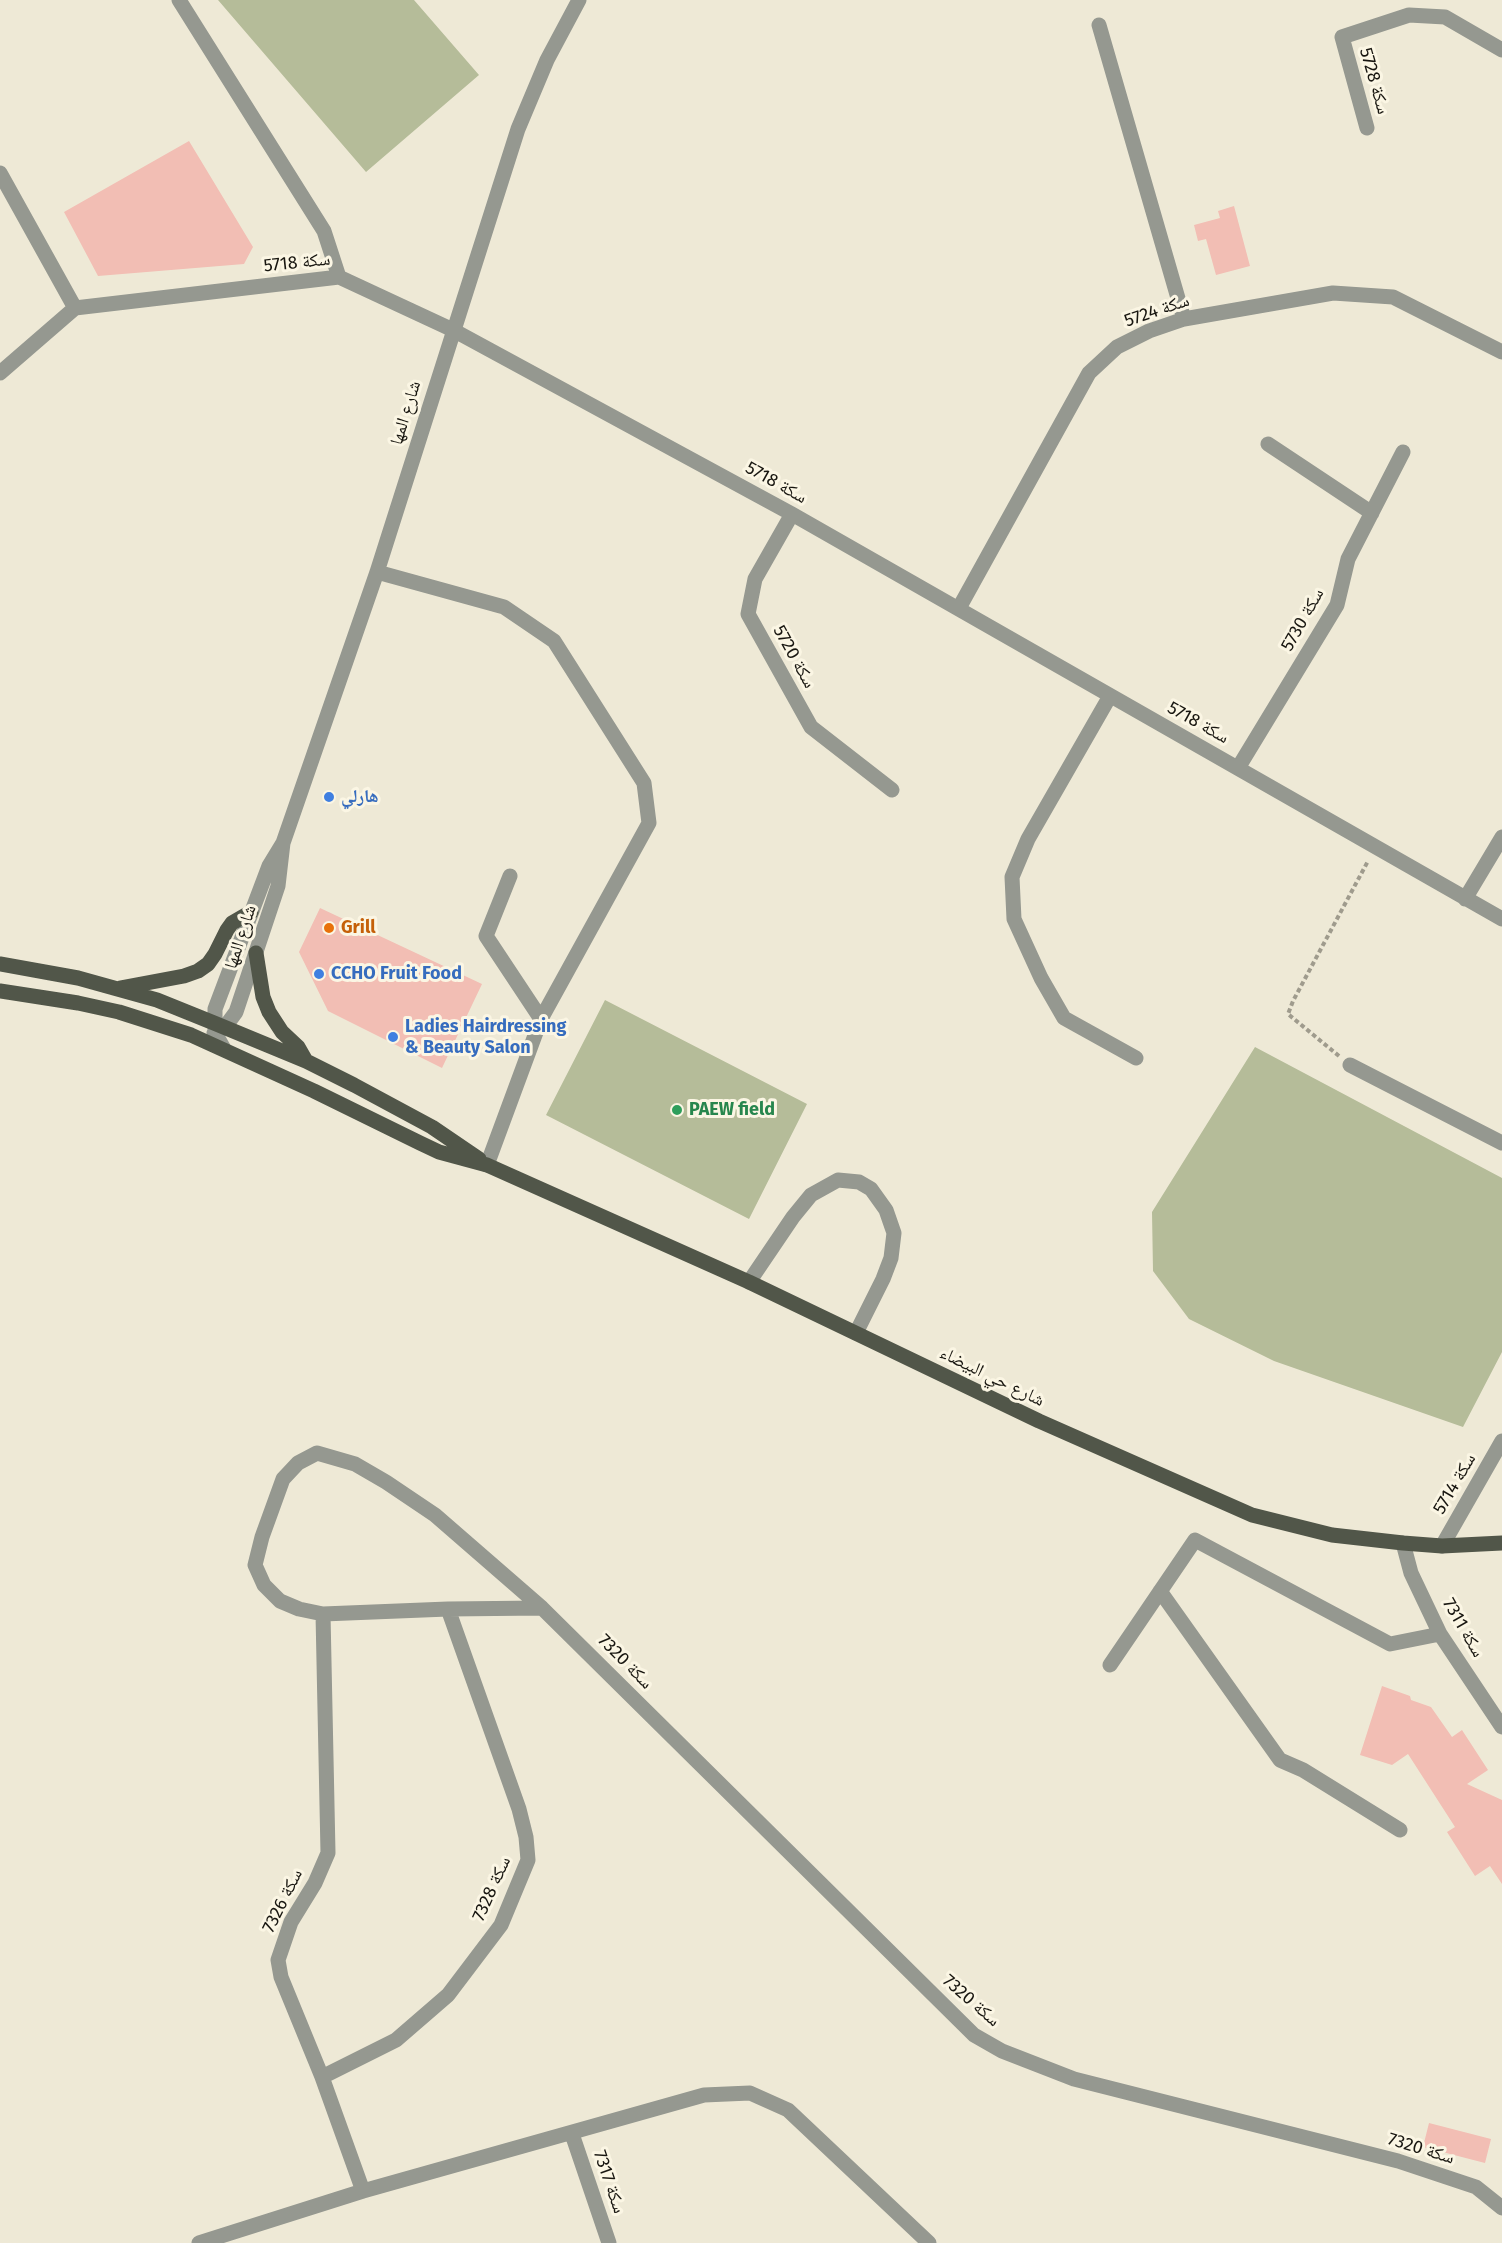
<!DOCTYPE html>
<meta charset="utf-8">
<style>
body{margin:0}
canvas{display:block;background:#eee9d6}
</style>
<canvas width="1502" height="2243"></canvas>
<script>
const ctx = document.querySelector('canvas').getContext('2d');
ctx.lineJoin = 'round';
function fill(path, color) {
  ctx.fillStyle = color;
  ctx.fill(path, 'evenodd');
}
function poly(rows) {
  const path = new Path2D();
  for (const r of rows) {
    path.moveTo(r[0], r[1]);
    for (let i = 2; i < r.length; i += 2) path.lineTo(r[i], r[i + 1]);
  }
  return path;
}
function strokePath(path, color, width, dash) {
  ctx.strokeStyle = color;
  ctx.lineWidth = width;
  ctx.lineCap = dash ? 'butt' : 'round';
  ctx.setLineDash(dash || []);
  ctx.stroke(path);
}
function label(font, color, halo, rows, align = 'center') {
  ctx.font = font + ' "Fira Sans","Noto Naskh Arabic",sans-serif';
  ctx.lineWidth = 6;
  ctx.setLineDash([]);
  ctx.textBaseline = 'middle';
  ctx.strokeStyle = halo;
  ctx.fillStyle = color;
  for (const [text, x, y, turn = 0] of rows) {
    ctx.save();
    ctx.translate(x, y);
    ctx.rotate((+turn || 0) * Math.PI / 180);
    ctx.textAlign = isNaN(turn) ? turn : align;
    if (halo) ctx.strokeText(text, 0, 0);
    ctx.fillText(text, 0, 0);
    ctx.restore();
  }
}
fill(poly([
 [218,0,414,0,479,75,366,172],
 [605,1000,807,1104,749,1219,546,1115],
 [1255,1047,1502,1178,1502,1352,1463,1427,1274,1361,1189,1319,1153,1271,1152,1212]
]), '#b5bc99');
fill(poly([
 [189,141,253,247,244,264,98,276,64,212],
 [1234,206,1250,266,1216,275,1206,239,1198,241,1194,225,1220,218,1218,211],
 [320,908,482,984,442,1068,328,1011,299,952],
 [1382,1686,1410,1696,1411,1700,1431,1707,1452,1737,1462,1730,1488,1770,1467,1784,1502,1800,1502,1884,1490,1866,1475,1876,1447,1832,1455,1827,1408,1754,1392,1765,1360,1755],
 [1429,2123,1491,2139,1485,2163,1423,2147]
]), '#f2beb4');
strokePath(poly([
 [1339,1056,1288,1014,1293,1001,1368,861]
]), '#9f9b8d', 4, [4.5, 3]);
strokePath(poly([
 [179,0,324,231,339,277],
 [1099,25,1184,319],
 [1367,128,1342,37,1409,15,1445,17,1502,50],
 [0,173,75,308],
 [0,373,75,308,339,277,453,330,792,514,1502,919],
 [1268,444,1372,513],
 [792,514,755,579,748,614,811,727,892,790],
 [377,572,504,607,554,641,644,783,649,823,541,1019,487,1165],
 [959,608,1089,373,1117,347,1149,331,1184,319,1333,293,1393,297,1502,352],
 [1110,696,1028,839,1012,877,1014,919,1041,978,1064,1018,1136,1058],
 [1238,768,1337,605,1348,559,1403,452],
 [510,876,486,936,541,1019],
 [1465,899,1502,837],
 [214,1033,225,1027,236,1012,278,886,283,843],
 [224,1049,215,1033,215,1009,269,866,283,843,377,572,518,129,547,60,579,0],
 [1350,1065,1502,1143],
 [749,1282,793,1217,811,1195,838,1180,859,1182,871,1189,886,1210,894,1233,891,1258,883,1279,856,1333],
 [1403,1543,1411,1573,1440,1634,1502,1727],
 [1442,1546,1502,1441],
 [1160,1591,1280,1760,1303,1770,1400,1830],
 [542,1608,448,1609,323,1614,299,1609,280,1601,264,1585,255,1565,262,1537,283,1479,298,1463,317,1453,355,1464,386,1482,435,1515,542,1608,974,2035,1002,2051,1074,2079,1398,2161,1476,2187,1502,2208],
 [323,1614,328,1853,315,1883,291,1922,278,1960,281,1977,322,2077,363,2191],
 [1110,1665,1195,1540,1390,1644,1440,1634],
 [322,2077,396,2040,448,1995,501,1925,528,1860,526,1837,519,1809,448,1609],
 [572,2134,609,2243],
 [199,2243,363,2191,704,2095,750,2093,788,2110,929,2243]
]), '#959890', 15);
strokePath(poly([
 [256,953,263,997,269,1012,282,1032,298,1047,306,1061],
 [0,964,78,978,157,1000,214,1023,306,1061,354,1085,432,1127,479,1159],
 [120,988,184,976,198,971,208,964,215,954,227,930,232,923,251,912],
 [0,991,78,1003,119,1012,191,1035,314,1091,420,1143,439,1152,487,1165,749,1282,1039,1421,1252,1515,1332,1535,1403,1543,1442,1546,1502,1543]
]), '#515649', 15);
for (const [x, y, r, color] of [
 [329,797,6,"#3f7fe0"],
 [329,928,6,"#e8710a"],
 [319,974,6,"#3f7fe0"],
 [393,1037,6,"#3f7fe0"],
 [677,1110,6,"#2e9e5b"]
]) {
  const dot = new Path2D();
  dot.arc(x, y, r, 0, 2 * Math.PI);
  ctx.fillStyle = color;
  ctx.fill(dot);
  strokePath(dot, '#fbf6e4', 2);
}
label('18px', '#181610', '#fbf6e4', [
 ["سكة 5728",1374,81,74],
 ["سكة 5718",297,263,-6],
 ["سكة 5724",1157,311,-19],
 ["شارع المها",406,413,-73],
 ["سكة 5718",776,483,29],
 ["سكة 5730",1303,620,-61],
 ["سكة 5720",794,657,61],
 ["سكة 5718",1198,723,29],
 ["شارع المها",241,937,-72],
 ["شارع حي البيضاء",992,1377,26],
 ["سكة 5714",1455,1484,-60],
 ["سكة 7311",1463,1628,60],
 ["سكة 7320",625,1662,45],
 ["سكة 7328",492,1889,-66],
 ["سكة 7326",283,1901,-64],
 ["سكة 7320",971,2001,41],
 ["سكة 7320",1421,2149,17],
 ["سكة 7317",609,2182,71]
]);
label('bold 18px', '#366cbe', '#fbf6e4', [
 ["هارلي",341,797],
 ["CCHO Fruit Food",331,974],
 ["Ladies Hairdressing",405,1027],
 ["& Beauty Salon",405,1048]
], 'left');
label('bold 18px', '#c56008', '#fbf6e4', [
 ["Grill",341,928]
], 'left');
label('bold 18px', '#27864d', '#fbf6e4', [
 ["PAEW field",689,1110]
], 'left');
</script>
